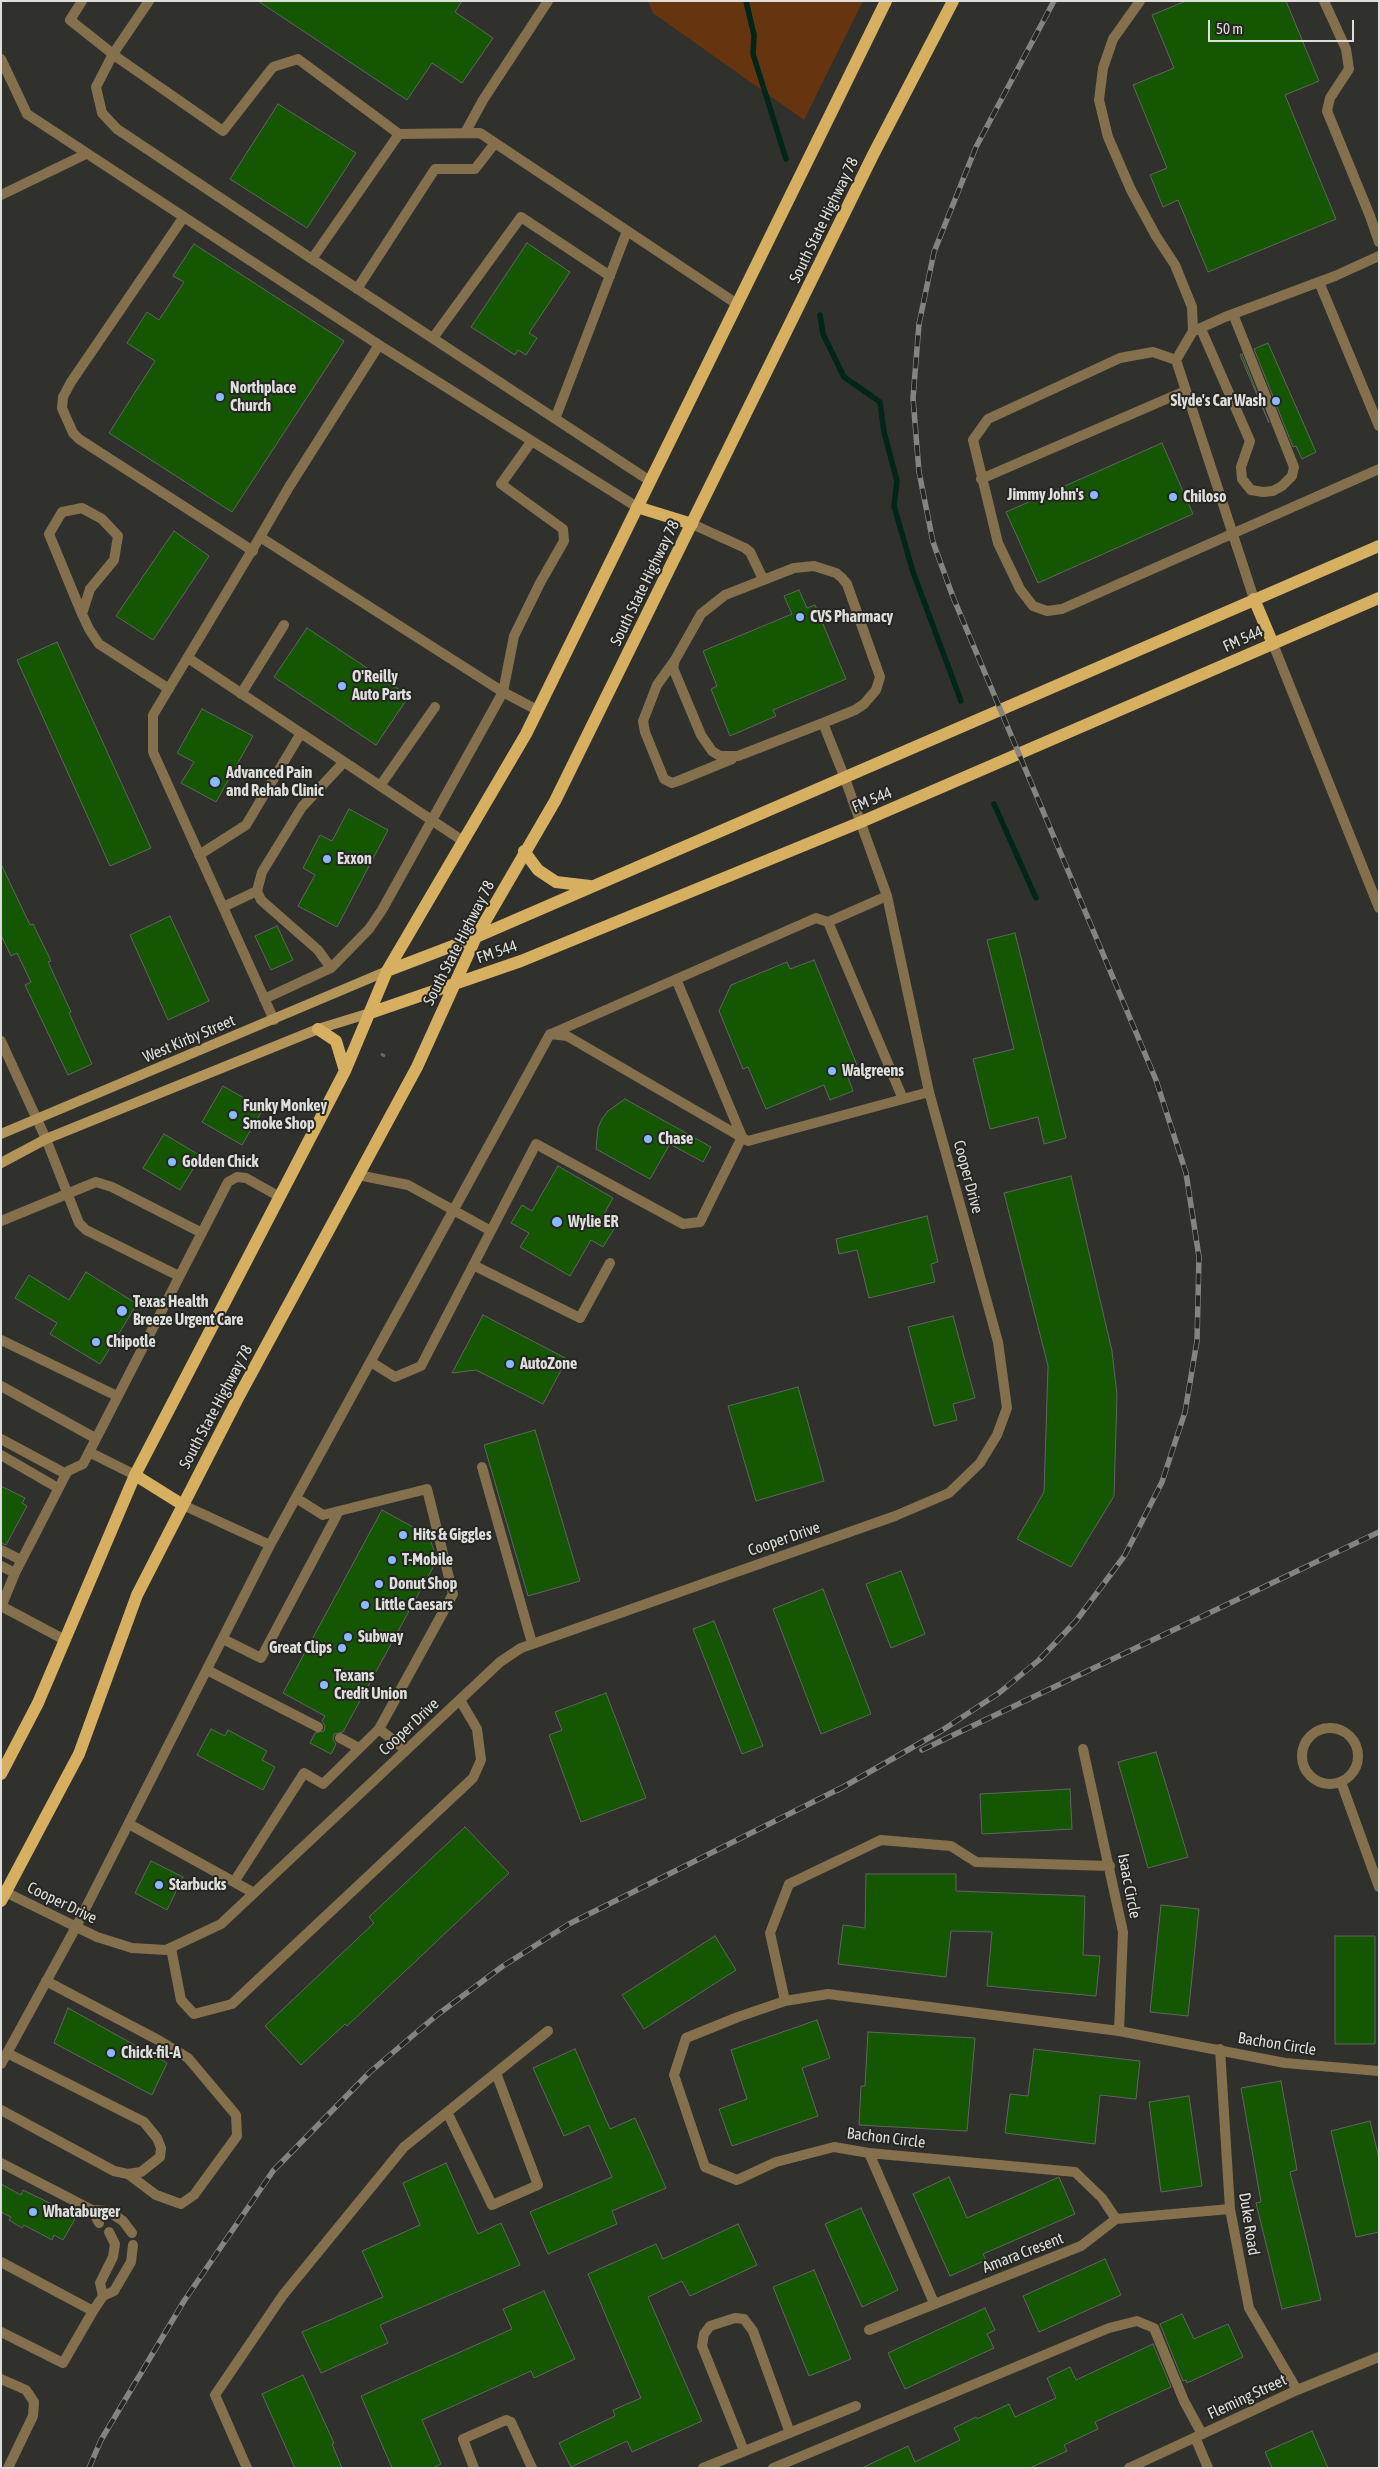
<!DOCTYPE html>
<style>
body{margin:0}
#map{position:relative;width:1380px;height:2469px;overflow:hidden;background:#30302d;font-family:"Asap Condensed",sans-serif}
canvas{display:block}
.frame{position:absolute;inset:0;border:2px solid #dededc;pointer-events:none}
.scale{position:absolute;left:1208px;top:20px;width:146px;height:22px;box-sizing:border-box;border:2px solid #dededc;border-top:0;padding-left:6px;font-size:15px;line-height:18px;white-space:nowrap;color:#dededc;-webkit-text-stroke:4px #262623;paint-order:stroke}
</style>
<div id="map">
<canvas width="1380" height="2469"></canvas>
<div class="frame"></div>
<div class="scale">50 m</div>
</div>
<script>
const ctx = document.querySelector('canvas').getContext('2d');
ctx.lineJoin = 'round';
function fill(path, color) {
  ctx.fillStyle = color;
  ctx.fill(path, 'evenodd');
}
function poly(rows) {
  const path = new Path2D();
  for (const r of rows) {
    if (r.length === 3) {
      path.moveTo(r[0] + r[2], r[1]);
      path.arc(r[0], r[1], r[2], 0, 2 * Math.PI);
      continue;
    }
    path.moveTo(r[0], r[1]);
    for (let i = 2; i < r.length; i += 2) path.lineTo(r[i], r[i + 1]);
  }
  return path;
}
function strokePath(path, color, width, dash) {
  ctx.strokeStyle = color;
  ctx.lineWidth = width;
  ctx.lineCap = dash ? 'butt' : 'round';
  ctx.setLineDash(dash || []);
  ctx.stroke(path);
}
function label(font, color, halo, rows, align = 'center') {
  ctx.font = font + ' "Asap Condensed",sans-serif';
  ctx.lineWidth = 4;
  ctx.setLineDash([]);
  ctx.textBaseline = 'middle';
  ctx.strokeStyle = halo;
  ctx.fillStyle = color;
  for (const [text, x, y, turn = 0] of rows) {
    ctx.save();
    ctx.translate(x, y);
    ctx.rotate((+turn || 0) * Math.PI / 180);
    ctx.textAlign = isNaN(turn) ? turn : align;
    if (halo) ctx.strokeText(text, 0, 0);
    ctx.fillText(text, 0, 0);
    ctx.restore();
  }
}
fill(poly([
 [648,1,863,1,804,120,653,13]
]), '#663510');
strokePath(poly([
 [746,1,754,35,753,54,786,159],
 [820,315,823,334,844,377,880,402,884,432,897,481,894,506,913,572,961,701],
 [994,804,1036,898]
]), '#00261a', 5.5);
const building = poly([
 [258,1,462,1,455,12,493,38,462,83,432,63,407,100,258,1],
 [1186,1,1286,1,1319,81,1285,95,1336,219,1208,272,1178,200,1163,207,1150,175,1167,168,1133,85,1174,68,1152,15,1186,1],
 [278,104,356,153,307,228,230,179,278,104],
 [527,243,570,272,529,333,537,338,526,355,518,350,515,355,471,327,527,243],
 [194,244,344,341,232,512,109,433,155,361,127,343,147,312,159,320,184,282,173,276,194,244],
 [1268,343,1316,452,1302,459,1296,446,1293,447,1254,349,1268,343],
 [1242,354,1269,423,1240,355,1242,354],
 [1162,443,1193,514,1038,583,1006,512,1162,443],
 [174,531,209,556,153,640,116,616,174,531],
 [799,590,807,608,815,605,846,679,773,710,776,716,730,736,711,689,717,686,703,651,792,614,784,596,799,590],
 [307,628,409,696,376,745,274,677,307,628],
 [57,642,151,848,110,866,17,660,57,642],
 [202,709,253,736,216,802,181,783,194,762,177,753,202,709],
 [349,809,388,830,337,927,298,906,315,875,303,868,320,835,332,841,349,809],
 [1,864,30,925,33,924,51,961,48,962,71,1012,69,1013,92,1064,68,1075,25,985,31,982,17,953,11,956,1,935,1,864],
 [170,916,209,1001,168,1020,130,935,170,916],
 [277,926,293,960,271,970,255,936,277,926],
 [1015,933,1066,1138,1044,1144,1038,1117,990,1129,973,1059,1014,1049,987,940,1015,933],
 [814,960,859,1070,847,1075,853,1091,830,1100,824,1085,766,1109,748,1067,743,1069,719,1011,731,985,787,962,790,969,814,960],
 [223,1086,263,1109,242,1145,202,1122,223,1086],
 [625,1099,711,1147,703,1162,670,1144,650,1179,596,1149,598,1128,602,1119,608,1111,625,1099],
 [164,1134,201,1156,180,1190,143,1168,164,1134],
 [558,1166,613,1198,600,1221,614,1229,603,1247,591,1240,570,1276,520,1247,529,1233,511,1223,522,1205,532,1211,558,1166],
 [1071,1176,1112,1351,1117,1395,1114,1496,1071,1567,1017,1539,1044,1492,1048,1366,1004,1193,1071,1176],
 [927,1216,938,1262,931,1264,935,1282,869,1298,857,1250,839,1254,836,1239,927,1216],
 [86,1272,137,1304,100,1364,50,1334,57,1323,15,1298,29,1275,69,1300,86,1272],
 [483,1315,567,1359,543,1404,476,1370,452,1373,483,1315],
 [953,1316,975,1398,953,1404,957,1420,934,1426,908,1327,953,1316],
 [798,1387,824,1481,756,1501,728,1406,798,1387],
 [535,1430,580,1581,528,1596,484,1445,535,1430],
 [1,1486,25,1498,22,1503,27,1506,6,1545,1,1543,1,1486],
 [382,1510,429,1536,437,1560,343,1732,334,1734,333,1739,336,1744,331,1754,310,1743,315,1733,324,1731,325,1726,322,1721,325,1716,283,1693,382,1510],
 [901,1571,925,1634,891,1648,866,1584,901,1571],
 [823,1589,871,1714,821,1734,773,1609,823,1589],
 [714,1621,763,1746,742,1754,693,1629,714,1621],
 [606,1693,646,1798,581,1822,549,1735,562,1730,555,1712,606,1693],
 [211,1729,225,1736,228,1730,267,1751,262,1760,275,1767,263,1790,197,1755,211,1729],
 [1156,1752,1188,1857,1148,1868,1118,1762,1156,1752],
 [1070,1789,1072,1829,982,1834,980,1794,1070,1789],
 [465,1827,509,1873,347,2026,345,2024,301,2065,265,2026,374,1923,369,1917,465,1827],
 [151,1861,183,1877,167,1910,135,1893,151,1861],
 [866,1874,956,1874,956,1891,1085,1896,1083,1955,1100,1956,1096,1996,987,1986,992,1932,951,1931,946,1977,838,1964,843,1925,865,1928,866,1874],
 [1161,1905,1199,1909,1188,2016,1150,2012,1161,1905],
 [715,1936,736,1970,644,2029,622,1995,715,1936],
 [1335,1936,1375,1936,1375,2044,1335,2044,1335,1936],
 [68,2008,167,2063,152,2095,54,2043,68,2008],
 [817,2020,830,2058,802,2068,818,2116,732,2146,719,2109,747,2099,731,2050,817,2020],
 [868,2032,975,2038,967,2131,859,2125,861,2086,865,2086,868,2032],
 [575,2049,610,2129,635,2118,666,2188,612,2211,617,2224,548,2254,530,2212,612,2177,589,2125,564,2136,533,2068,575,2049],
 [1034,2049,1140,2061,1136,2099,1100,2095,1095,2144,1005,2133,1010,2094,1028,2096,1034,2049],
 [1281,2081,1297,2170,1290,2172,1321,2300,1282,2309,1256,2203,1261,2202,1241,2088,1281,2081],
 [1189,2096,1202,2186,1161,2192,1149,2102,1189,2096],
 [1370,2121,1379,2158,1379,2232,1356,2237,1331,2131,1370,2121],
 [446,2163,478,2234,501,2223,520,2265,380,2325,388,2343,321,2373,302,2332,383,2297,362,2251,420,2225,403,2183,446,2163],
 [949,2177,967,2218,1059,2177,1075,2214,983,2254,986,2260,950,2276,913,2194,949,2177],
 [1,2184,21,2195,23,2190,66,2211,65,2213,75,2219,63,2240,54,2235,52,2240,24,2225,22,2228,9,2220,11,2217,1,2212,1,2184],
 [861,2208,898,2290,862,2307,825,2224,861,2208],
 [738,2224,757,2265,690,2296,682,2281,648,2297,702,2421,632,2452,627,2441,571,2467,559,2443,615,2416,613,2410,641,2398,588,2274,656,2244,663,2259,738,2224],
 [1105,2259,1121,2295,1039,2332,1023,2296,1105,2259],
 [814,2270,851,2359,809,2376,773,2287,814,2270],
 [544,2291,575,2359,534,2378,531,2371,422,2420,441,2464,433,2468,392,2468,361,2396,512,2329,503,2309,544,2291],
 [985,2308,995,2330,987,2334,994,2348,905,2389,888,2353,985,2308],
 [1182,2314,1194,2339,1228,2324,1243,2357,1187,2383,1186,2380,1183,2381,1160,2324,1182,2314],
 [1153,2344,1171,2387,1095,2422,1098,2429,1064,2445,1067,2451,1030,2468,862,2468,908,2446,915,2462,960,2440,954,2428,976,2417,977,2419,1009,2404,1015,2417,1056,2398,1047,2378,1070,2367,1076,2380,1153,2344],
 [303,2375,334,2443,332,2444,342,2468,295,2468,262,2394,303,2375],
 [1312,2431,1328,2468,1272,2468,1265,2452,1312,2431]
]);
fill(building, '#155602');
strokePath(building, '#626462', 1);
strokePath(poly([
 [381,1054,385,1056]
]), '#6b6b68', 3, [5, 2.5]);
strokePath(poly([
 [82,1,70,20,118,58,223,131,273,67,298,59,399,134],
 [149,1,113,54,96,87,102,113,117,129,312,259],
 [1140,1,1113,39,1103,68,1099,100,1108,137,1131,190,1156,236,1175,265,1192,307,1193,331,1176,360,1254,599],
 [1324,1,1346,49,1349,69,1330,98,1327,111,1370,216,1379,242],
 [1,59,27,114,379,345,637,507],
 [465,133,483,100,548,1],
 [1,195,86,154],
 [183,218,71,382,63,397,62,408,73,433,79,439,253,551],
 [1319,282,1379,426],
 [357,289,435,169,475,169,495,143],
 [1201,329,1250,441,1241,467,1242,479,1251,490,1263,492,1273,491,1282,486,1292,476,1294,467,1233,314],
 [1194,331,1225,317,1335,276,1379,256],
 [433,338,521,217,610,276],
 [1176,360,1153,352,1120,358,988,419,973,440,998,543,1020,589,1033,606,1047,611,1062,609,1379,469],
 [555,419,627,231],
 [981,479,1185,391],
 [650,481,312,259,399,134,480,133,737,304],
 [692,524,745,548,750,552,763,579],
 [260,537,289,487,379,345],
 [82,614,90,589,114,560,118,536,102,519,82,508,62,512,49,534,82,614,89,629,99,644,169,689],
 [1273,644,1379,908],
 [188,658,463,841],
 [675,660,657,685,643,721,645,732,664,779,672,783,678,781,732,759],
 [241,694,284,625],
 [823,723,738,756,720,756,712,751,701,735,673,668,675,660,701,614,725,595,794,568,814,566,836,573,842,578,847,584,880,677,876,690,864,704,855,710,823,723,844,776],
 [380,786,435,707],
 [199,855,246,825,301,733],
 [223,907,257,891],
 [828,922,887,896],
 [331,968,318,950,261,900,257,891,262,872,302,807,344,762],
 [264,999,331,968,369,929,382,910,503,692,514,636,540,583,564,541,563,529,501,484,531,442],
 [274,1020,153,752,153,715,260,537,503,692,537,710],
 [551,1034,816,918,828,922,903,1099],
 [46,1139,79,1223,86,1230,179,1276],
 [358,1175,408,1185,491,1231],
 [1,1221,96,1182,112,1187,202,1233],
 [473,1265,580,1318,610,1263],
 [1,1340,117,1396],
 [371,1362,395,1377,421,1366,536,1144,683,1224,700,1222,742,1137,676,979],
 [1,1386,95,1438],
 [1,1439,66,1474],
 [89,1452,135,1475],
 [1,1455,58,1488],
 [482,1467,532,1643],
 [183,1505,270,1545],
 [1,1550,21,1560],
 [1,1566,15,1573],
 [1,1606,65,1640],
 [1,1607,15,1573,66,1474,68,1471,83,1464,228,1182,237,1177,246,1178,280,1197],
 [223,1639,261,1658,339,1511],
 [207,1670,318,1727],
 [379,1729,406,1750],
 [340,1738,359,1748],
 [129,1824,254,1893],
 [234,1882,304,1773,323,1784,379,1729,453,1594,427,1489,323,1515,296,1498],
 [171,1948,181,2000,194,2014,232,2004,473,1778,481,1760,477,1729,460,1700],
 [46,1981,160,2041,188,2058,236,2115,237,2136,194,2195,181,2204,156,2195,128,2174],
 [1,2064,76,1927,270,1545,550,1034,567,1036,748,1141,929,1092],
 [1,2110,114,2171,128,2174,141,2172,160,2157,161,2148,157,2138,144,2122,7,2053],
 [447,2112,492,2205,538,2185,496,2073],
 [1,2163,92,2210,108,2211,123,2221,132,2233],
 [92,2210,99,2223],
 [1,2262,93,2311,63,2363,1,2332],
 [103,2296,114,2291,131,2262,133,2245],
 [93,2311,103,2296,100,2283,113,2257,115,2244,109,2232],
 [1,2379,26,2390,34,2402,33,2416,8,2468],
 [744,2451,702,2346,704,2334,710,2326,735,2318,744,2319,753,2331,790,2433],
 [247,2468,215,2395,283,2295,404,2147,548,2031],
 [474,2468,463,2439,506,2420,511,2422,532,2468],
 [703,2468,856,2406],
 [773,2468,1109,2328,1137,2321,1154,2328,1184,2401,1202,2434]
]), '#84704c', 10);
strokePath(poly([
 [1,1041,46,1139],
 [1330,1756,28],
 [1083,1749,1123,1932,1119,2031],
 [1341,1782,1379,1887],
 [1110,1866,976,1862,951,1846,881,1840,789,1884,770,1933,785,2001,738,2017,686,2038,674,2075,705,2167,737,2180,776,2162,834,2147,869,2153,1075,2172,1102,2198,1116,2219],
 [1,1890,97,1937,132,1948,166,1950,221,1924,500,1662,521,1648,895,1516,949,1493,980,1463,997,1435,1007,1408,998,1342,929,1092,887,896,844,776],
 [785,2001,828,1994,1119,2031,1285,2063,1379,2071],
 [1220,2049,1230,2209,1249,2308,1297,2390],
 [869,2153,934,2303],
 [1116,2219,1230,2209],
 [869,2330,1081,2246,1116,2219],
 [1195,2437,1208,2468],
 [1129,2468,1297,2390,1379,2357]
]), '#84704c', 10);
strokePath(poly([
 [1,1134,387,971],
 [1,1163,46,1139,318,1029,370,1013]
]), '#b39459', 10);
strokePath(poly([
 [637,507,692,524],
 [1254,599,1273,644],
 [524,851,538,870,556,882,590,886],
 [387,971,476,937,1379,546],
 [370,1013,521,961,861,822,1379,598],
 [318,1029,336,1041,345,1071],
 [135,1475,183,1505],
 [1,1774,38,1703,135,1475,345,1071,387,971,526,734,886,1],
 [1,1901,79,1754,137,1595,238,1398,417,1067,476,937,555,801,873,155,953,1]
]), '#d7af61', 12);
const rail = poly([
 [922,1750,1379,1532],
 [838,1790,941,1731,999,1693,1039,1660,1076,1621,1125,1555,1162,1482,1185,1412,1197,1341,1199,1257,1186,1173,1156,1080,953,597,933,542,919,472,913,398,919,324,934,252,976,147,1054,1],
 [89,2468,101,2440,184,2301,273,2171,370,2072,437,2015,503,1966,569,1924,843,1787]
]);
strokePath(rail, '#848481', 5.5);
strokePath(rail, '#262623', 4, [11]);
for (const [x, y, r, color] of [
 [220,397,5,"#88bafc"],
 [1276,401,5,"#88bafc"],
 [1094,495,5,"#88bafc"],
 [1173,497,5,"#88bafc"],
 [800,617,5,"#88bafc"],
 [342,686,5,"#88bafc"],
 [215,782,6,"#88bafc"],
 [327,859,5,"#88bafc"],
 [832,1071,5,"#88bafc"],
 [233,1115,5,"#88bafc"],
 [648,1139,5,"#88bafc"],
 [172,1162,5,"#88bafc"],
 [557,1222,6,"#88bafc"],
 [122,1311,6,"#88bafc"],
 [96,1342,5,"#88bafc"],
 [510,1364,5,"#88bafc"],
 [403,1535,5,"#88bafc"],
 [392,1560,5,"#88bafc"],
 [379,1584,5,"#88bafc"],
 [365,1605,5,"#88bafc"],
 [348,1637,5,"#88bafc"],
 [342,1648,5,"#88bafc"],
 [324,1685,5,"#88bafc"],
 [159,1885,5,"#88bafc"],
 [111,2053,5,"#88bafc"],
 [33,2212,5,"#88bafc"]
]) {
  const dot = new Path2D();
  dot.arc(x, y, r, 0, 2 * Math.PI);
  ctx.fillStyle = color;
  ctx.fill(dot);
  strokePath(dot, '#262623', 2);
}
label('16px', '#dededc', '#262623', [
 ["South State Highway 78",824,220,-64],
 ["South State Highway 78",645,583,-64],
 ["FM 544",1243,639,-24],
 ["FM 544",872,800,-23],
 ["South State Highway 78",459,943,-63],
 ["FM 544",497,952,-19],
 ["West Kirby Street",189,1039,-23],
 ["Cooper Drive",968,1177,75],
 ["South State Highway 78",216,1407,-62],
 ["Cooper Drive",784,1539,-19],
 ["Cooper Drive",409,1727,-43],
 ["Isaac Circle",1129,1886,79],
 ["Cooper Drive",62,1903,26],
 ["Bachon Circle",1277,2044,9],
 ["Bachon Circle",886,2138,7],
 ["Duke Road",1249,2224,81],
 ["Amara Cresent",1023,2253,-21],
 ["Fleming Street",1247,2397,-25]
]);
label('bold 16px', '#dededc', '#262623', [
 ["Northplace",230,388],
 ["Church",230,406],
 ["Slyde's Car Wash",1266,401,"right"],
 ["Jimmy John's",1084,495,"right"],
 ["Chiloso",1183,497],
 ["CVS Pharmacy",810,617],
 ["O'Reilly",352,677],
 ["Auto Parts",352,695],
 ["Advanced Pain",226,773],
 ["and Rehab Clinic",226,791],
 ["Exxon",337,859],
 ["Walgreens",842,1071],
 ["Funky Monkey",243,1106],
 ["Smoke Shop",243,1124],
 ["Chase",658,1139],
 ["Golden Chick",182,1162],
 ["Wylie ER",568,1222],
 ["Texas Health",133,1302],
 ["Breeze Urgent Care",133,1320],
 ["Chipotle",106,1342],
 ["AutoZone",520,1364],
 ["Hits & Giggles",413,1535],
 ["T-Mobile",402,1560],
 ["Donut Shop",389,1584],
 ["Little Caesars",375,1605],
 ["Subway",358,1637],
 ["Great Clips",332,1648,"right"],
 ["Texans",334,1676],
 ["Credit Union",334,1694],
 ["Starbucks",169,1885],
 ["Chick-fil-A",121,2053],
 ["Whataburger",43,2212]
], 'left');
</script>
